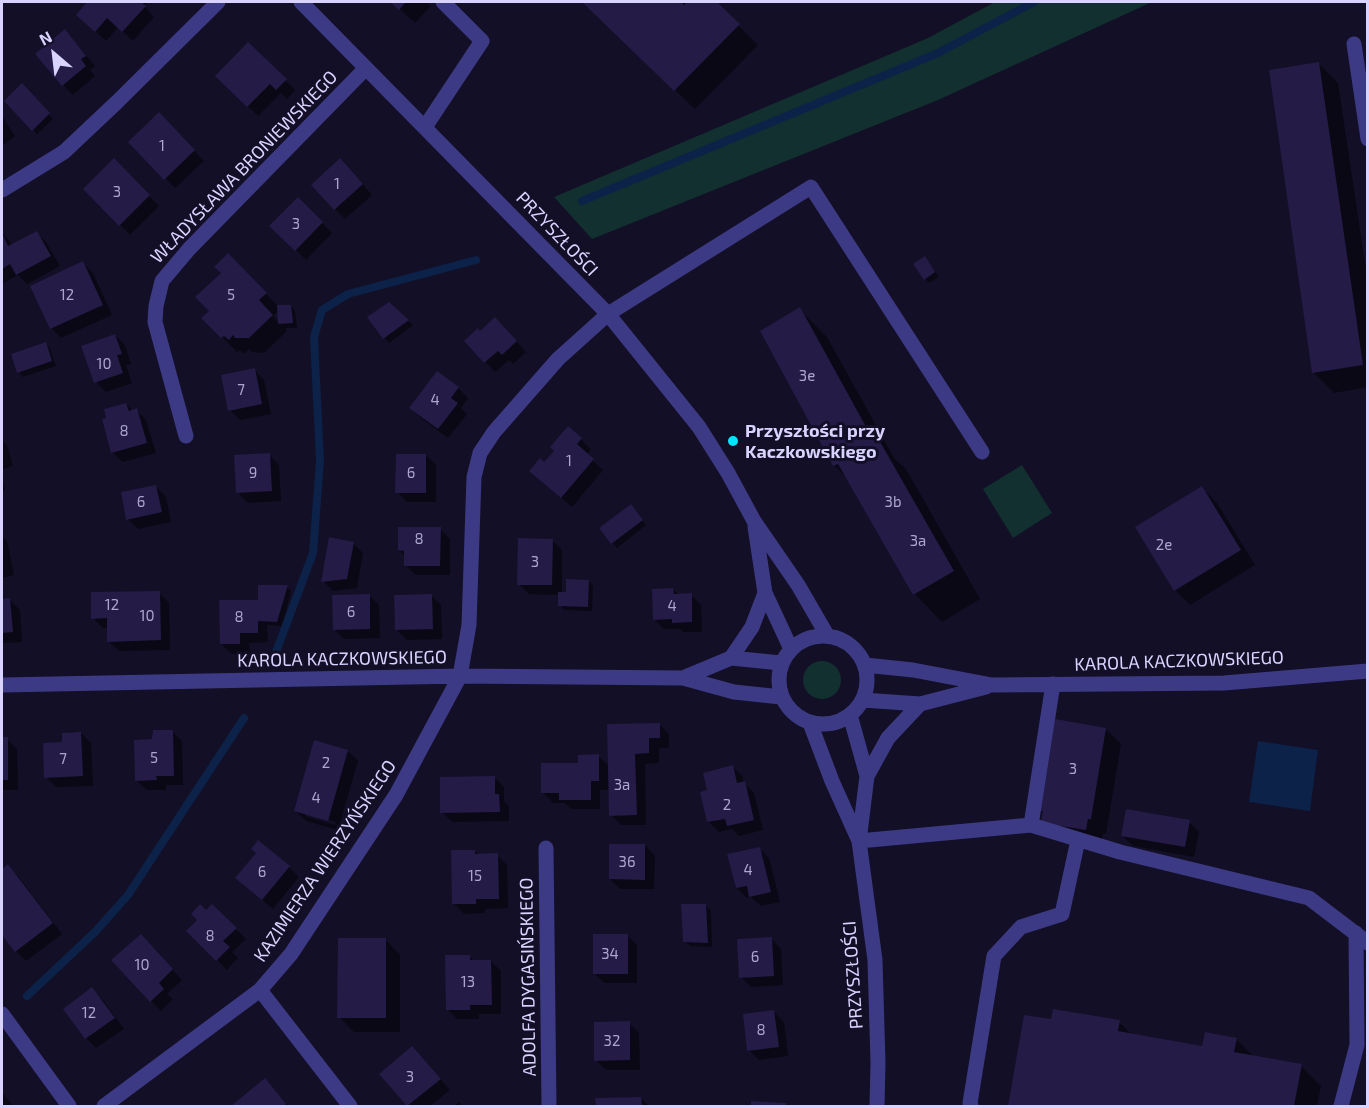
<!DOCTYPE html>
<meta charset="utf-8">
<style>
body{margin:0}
#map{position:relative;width:1369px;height:1108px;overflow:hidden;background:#130f26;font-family:"Exo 2",sans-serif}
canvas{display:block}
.frame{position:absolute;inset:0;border:3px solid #d9d4ff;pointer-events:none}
.north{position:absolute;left:24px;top:24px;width:60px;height:60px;-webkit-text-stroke:4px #130f26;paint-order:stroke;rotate:332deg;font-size:16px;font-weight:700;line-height:24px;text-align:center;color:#d9d4ff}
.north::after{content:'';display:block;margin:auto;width:21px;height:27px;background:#d9d4ff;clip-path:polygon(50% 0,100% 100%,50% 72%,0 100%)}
</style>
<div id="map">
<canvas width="1369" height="1108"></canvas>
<div class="frame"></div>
<div class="north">N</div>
</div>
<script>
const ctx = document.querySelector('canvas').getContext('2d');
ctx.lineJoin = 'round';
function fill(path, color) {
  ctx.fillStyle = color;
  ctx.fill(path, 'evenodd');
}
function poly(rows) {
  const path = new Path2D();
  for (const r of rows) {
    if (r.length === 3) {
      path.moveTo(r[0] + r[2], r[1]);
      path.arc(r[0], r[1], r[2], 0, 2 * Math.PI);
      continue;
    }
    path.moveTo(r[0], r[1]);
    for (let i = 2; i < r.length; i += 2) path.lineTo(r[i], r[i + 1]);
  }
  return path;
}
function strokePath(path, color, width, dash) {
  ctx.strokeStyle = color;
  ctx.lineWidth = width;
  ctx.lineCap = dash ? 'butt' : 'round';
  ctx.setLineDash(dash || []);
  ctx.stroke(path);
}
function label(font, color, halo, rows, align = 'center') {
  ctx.font = font + ' "Exo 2",sans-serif';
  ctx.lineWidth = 6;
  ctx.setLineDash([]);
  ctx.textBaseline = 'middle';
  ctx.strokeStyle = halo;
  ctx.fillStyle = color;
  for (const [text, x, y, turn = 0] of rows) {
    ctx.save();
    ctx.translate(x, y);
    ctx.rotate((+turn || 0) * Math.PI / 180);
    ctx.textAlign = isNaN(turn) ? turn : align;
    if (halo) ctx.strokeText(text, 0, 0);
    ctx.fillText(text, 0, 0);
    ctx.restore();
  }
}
fill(poly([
 [995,2,1152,2,938,100,592,239,554,197,928,38],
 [1022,465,1052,513,1013,538,983,489],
 [822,680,19]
]), '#12302f');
fill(poly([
 [1258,741,1318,750,1310,811,1249,802]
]), '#0c2248');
fill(poly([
 [89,2,148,2,144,6,154,17,133,41,118,27,106,41,78,15],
 [392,2,426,2,431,6,415,23],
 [584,2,714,2,758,45,695,109],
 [65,31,95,66,90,70,95,76,73,95,63,85],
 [248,44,295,90,287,99,281,93,258,116,217,76],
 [1318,63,1338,83,1368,283,1368,387,1334,393,1314,373],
 [22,86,53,119,37,134,6,101],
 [159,114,204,161,175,188,130,142],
 [2,116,15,136,2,146],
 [114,160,159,206,130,235,85,189],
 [350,170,372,195,345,219,335,209],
 [298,199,332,233,306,260,272,226],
 [36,232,46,242,60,266,27,284,18,275,2,284,2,233,9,240,12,246],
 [228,256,279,307,291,306,295,311,297,328,285,328,287,331,264,353,252,352,249,349,245,354,240,350,237,352,204,318,211,311],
 [278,311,279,323,273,316],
 [925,258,939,277,929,283,925,279],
 [83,263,93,273,112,315,61,338,51,328],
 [389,304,413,325,389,343,370,318],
 [799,309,827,337,894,458,906,469,980,599,942,622,915,594,849,480,834,465,762,332],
 [505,329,526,352,513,364,509,360,495,372,466,341,480,333],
 [115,335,125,345,131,364,126,365,132,383,106,392,96,382],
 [46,344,50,349,56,366,23,377,19,372],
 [254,370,264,380,271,414,240,420,230,410],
 [438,373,458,388,468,398,461,408,467,414,448,438,421,418,411,408],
 [126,404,133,411,136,410,146,420,156,453,123,462,112,452],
 [568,428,591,449,587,455,603,470,572,507,541,481,545,464,556,451],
 [2,440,7,445,13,466,2,470],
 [269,455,279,465,281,501,248,503,238,493],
 [426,455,436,465,436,502,407,502,397,492],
 [2,478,5,490,2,492],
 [156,487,166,497,171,522,138,529,128,519],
 [1202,488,1217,503,1255,565,1190,605,1175,590],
 [635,511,646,525,617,548,601,528],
 [440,529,450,539,450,575,416,575,405,565,405,556,399,550],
 [2,536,7,541,14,575,2,578],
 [552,540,562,550,562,594,567,594,589,581,593,586,592,611,564,610,560,605,560,595,529,594,519,584],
 [353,543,363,553,357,588,333,591,323,581],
 [287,587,291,591,282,626,267,625,268,642,249,643,250,653,232,654,221,644,257,601],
 [673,589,679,595,691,595,701,605,702,632,683,632,680,629,664,629,654,619],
 [159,593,169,603,170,650,119,651,108,641,108,628,103,628,93,618],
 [369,595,379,605,380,638,344,639,334,629],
 [431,595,441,605,442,639,407,640,396,629],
 [2,600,10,600,20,610,22,642,2,643],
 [659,724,669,734,669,748,659,748,659,763,645,764,646,825,621,825,611,815,610,790,600,790,600,809,571,809,565,803,553,803,543,793,579,764,598,756,610,767],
 [1106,729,1121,744,1106,834,1103,833,1101,845,1058,838,1042,810],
 [172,731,182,741,183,785,166,785,166,790,147,790,136,780,154,741],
 [81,733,91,743,93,786,56,787,46,777,64,743],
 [2,739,7,739,17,749,18,790,2,790],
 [348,751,358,761,338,830,306,821,296,811],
 [305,813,336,822,335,825,305,816],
 [733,767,743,777,744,783,754,793,763,830,739,836,732,829,719,832,709,822,702,793,709,791],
 [494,777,504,787,504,801,509,806,509,821,452,822,442,812],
 [1189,822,1199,832,1194,857,1133,846,1123,836],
 [645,845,655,856,654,889,620,889,610,879],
 [759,848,769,858,780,902,761,906,751,897,747,898,737,888],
 [474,851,479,855,497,855,507,865,508,908,485,909,485,913,464,914,454,904],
 [8,866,18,876,62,934,26,961,16,951,2,932,2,871],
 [289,867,299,877,273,909,237,878],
 [212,906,246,939,232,952,238,958,227,970,188,931],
 [706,906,711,911,712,947,690,946,685,941],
 [627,935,637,945,637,983,604,983,594,973],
 [771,938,781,949,783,985,751,987,741,977],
 [385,939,400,955,400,1032,354,1032,339,1017],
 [150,945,182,980,167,994,173,999,161,1011,151,1001],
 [469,957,474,961,491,961,501,971,501,1014,479,1014,479,1019,457,1019,447,1009],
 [92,989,102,999,124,1029,96,1048,86,1038,65,1009],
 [774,1012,784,1022,788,1056,759,1060,749,1050],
 [1026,1016,1053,1021,1119,1022,1133,1036,1204,1048,1236,1039,1254,1057,1301,1066,1321,1086,1317,1106,1009,1106],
 [629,1023,639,1033,640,1070,606,1070,596,1060],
 [422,1058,450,1090,430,1106,409,1106,381,1074],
 [265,1080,288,1106,233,1106],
 [2,1091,2,1092,13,1106,2,1106],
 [641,1098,649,1106,597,1106,597,1099],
 [459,1102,463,1106,454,1106],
 [752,1103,786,1104,788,1106,752,1106]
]), '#0007');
strokePath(poly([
 [582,201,938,53,1034,2],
 [276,652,313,553,320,461,314,337,322,310,348,294,476,260],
 [27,996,95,932,128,895,244,718]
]), '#0c2248', 8);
fill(poly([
 [87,2,141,2,146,6,122,32,107,18,95,32,76,15],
 [390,2,406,2,399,10],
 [582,2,681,2,684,5,687,2,717,2,740,24,674,91],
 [65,29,86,56,81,59,86,66,62,86,35,54],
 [248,42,287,79,276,90,270,84,247,107,215,76],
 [1319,62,1363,365,1312,373,1269,70],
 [22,83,50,113,32,131,4,101],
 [159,112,195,150,164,180,128,142],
 [114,158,150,195,119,226,83,189],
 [340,158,363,184,334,210,311,185],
 [298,197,323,222,295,251,269,226],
 [37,231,51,256,16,275,10,264,2,269,2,233,8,246],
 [228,253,267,293,259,300,273,315,249,338,235,338,233,335,229,340,224,336,221,338,201,318,209,311,195,297,221,273,214,267],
 [925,256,935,272,924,280,913,264],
 [83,261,103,305,50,329,30,286],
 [389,302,409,320,383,339,367,317],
 [277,305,291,305,293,323,278,324],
 [800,307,875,443,879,440,954,571,913,595,838,464,833,466,760,331],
 [495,317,517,341,502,355,498,351,484,363,464,341,478,328,480,331],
 [115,334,122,354,117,355,123,373,94,383,81,346],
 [46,342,52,361,17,373,11,354],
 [255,368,262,404,228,411,221,375],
 [437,371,459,387,451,398,458,403,438,429,409,408],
 [126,403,129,411,137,408,147,443,111,453,102,419,106,418,104,409],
 [568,426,582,438,577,444,594,459,561,498,529,471,540,458,544,462,554,451,550,447],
 [270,453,272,491,236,493,234,455],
 [396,454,426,454,426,493,395,493],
 [156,485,162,512,126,520,121,492],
 [1202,486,1241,550,1174,591,1135,527],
 [631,504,643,520,611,544,599,528],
 [398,527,441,527,440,566,404,566,404,551,398,550],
 [329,537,354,542,347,579,321,582],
 [518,538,553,539,552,585,517,585],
 [566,579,589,580,588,607,558,606,558,592,566,592],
 [258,585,288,585,277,622,258,621,258,633,240,633,240,644,220,644,219,600,258,600],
 [673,588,674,594,692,593,692,622,672,623,672,619,653,620,652,589],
 [160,591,161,640,107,642,107,618,91,619,91,592],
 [370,594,370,629,333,630,332,595],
 [432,594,433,629,395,630,394,595],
 [10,598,13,632,2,633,2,599],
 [1055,719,1106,728,1091,819,1088,819,1086,830,1041,823,1043,811,1040,811],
 [660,723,660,738,649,738,649,753,635,754,637,815,609,816,607,724],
 [153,730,173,730,174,776,156,776,157,780,135,781,134,740,152,739],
 [81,732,83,776,44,778,43,743,62,742,62,733],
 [2,737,8,737,8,780,2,780],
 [314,740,348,750,328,821,294,811],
 [599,754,599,781,591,781,591,800,559,800,559,793,541,793,541,763,578,763,578,755],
 [733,765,737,783,745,781,754,820,727,826,725,819,707,822,700,792,707,790,703,773],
 [495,776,495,794,499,794,500,812,440,813,440,777],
 [1126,809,1190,820,1185,847,1121,836],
 [258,840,290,866,262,900,235,878,256,853,251,849],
 [609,844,645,844,645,880,609,879],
 [760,847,771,892,749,897,747,886,736,888,727,854],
 [451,850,475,850,475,854,498,853,499,899,476,899,476,904,452,904],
 [8,864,53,923,15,952,2,935,2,869],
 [200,904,206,910,212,904,237,928,223,941,230,947,216,961,186,931,197,920,191,914],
 [681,904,706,904,708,943,683,942],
 [141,934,173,969,159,983,164,989,150,1002,111,960],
 [593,934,628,934,628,974,593,974],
 [772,937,774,976,739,978,737,939],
 [338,938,386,938,386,1018,337,1018],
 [445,955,470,955,470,960,491,960,492,1005,470,1005,470,1010,446,1010],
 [92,987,115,1018,85,1039,63,1009],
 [1053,1009,1120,1020,1118,1031,1202,1046,1205,1032,1237,1038,1234,1052,1302,1064,1294,1106,1008,1106,1024,1015,1051,1019],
 [774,1010,779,1047,747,1051,743,1014],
 [630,1021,630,1060,594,1061,594,1022],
 [412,1046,441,1079,407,1106,379,1074],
 [265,1078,286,1104,283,1106,231,1106],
 [641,1097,642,1106,596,1106,595,1098],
 [751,1101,786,1103,786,1106,751,1106]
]), '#241b47');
strokePath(poly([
 [301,2,608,314,699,427,728,473,754,521,798,585,827,635],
 [1354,44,1368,139],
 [425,127,482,41,443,2],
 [2,190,64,152,117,102,218,2],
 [186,436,155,322,156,306,162,281,189,249,366,68],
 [755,527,765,593,791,649],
 [823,680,44],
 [731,658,752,627,765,593],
 [865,665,913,670,992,685,1224,683,1368,671],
 [683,678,731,658,781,663],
 [1053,684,1031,825,1120,852,1309,898,1368,943],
 [2,685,460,676,683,678,734,692,781,697],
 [863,700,920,704,986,687],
 [850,715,867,776,859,841,875,960,878,1063,877,1106],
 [810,723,832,781,859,841],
 [867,776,888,738,920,704],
 [859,841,1031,825],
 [546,848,549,1106],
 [260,990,350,1106],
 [2,1014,69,1106],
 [104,1106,260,990,291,954,396,795,460,676,469,625,474,477,480,453,494,432,558,359,608,314,811,187,982,452],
 [971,1106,970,1103,994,956,1021,927,1062,914,1078,840],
 [1341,1106,1357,1045,1356,933]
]), '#3d3a85', 15);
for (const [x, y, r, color] of [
 [733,441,6,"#00e5ff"]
]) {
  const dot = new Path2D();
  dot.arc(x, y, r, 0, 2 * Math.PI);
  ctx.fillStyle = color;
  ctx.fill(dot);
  strokePath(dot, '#130f26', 2);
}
label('15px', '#aca6d1', null, [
 ["1",162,146],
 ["1",337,184],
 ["3",117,192],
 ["3",296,224],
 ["12",67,295],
 ["5",231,295],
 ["10",104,364],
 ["3e",807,376],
 ["7",241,390],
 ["4",435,400],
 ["8",124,431],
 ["1",569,461],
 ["9",253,473],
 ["6",411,473],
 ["6",141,502],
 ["3b",893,502],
 ["8",419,539],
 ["3a",918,541],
 ["2e",1164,545],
 ["3",535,562],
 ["12",112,605],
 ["4",672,606],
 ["6",351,612],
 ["10",147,616],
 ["8",239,617],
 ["5",154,758],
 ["7",63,759],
 ["2",326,763],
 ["3",1073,769],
 ["3a",622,785],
 ["4",316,798],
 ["2",727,805],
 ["36",627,862],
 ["4",748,870],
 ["6",262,872],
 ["15",475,876],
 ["8",210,936],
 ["34",610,954],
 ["6",755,957],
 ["10",142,965],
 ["13",468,982],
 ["12",89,1013],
 ["8",761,1030],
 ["32",612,1041],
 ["3",410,1077]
]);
label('18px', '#d9d4ff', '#130f26', [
 ["WŁADYSŁAWA BRONIEWSKIEGO",244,167,-46],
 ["PRZYSZŁOŚCI",557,234,46],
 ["KAROLA KACZKOWSKIEGO",342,659,-1],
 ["KAROLA KACZKOWSKIEGO",1179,661,-2],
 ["KAZIMIERZA WIERZYŃSKIEGO",325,861,-56],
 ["PRZYSZŁOŚCI",853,975,-94],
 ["ADOLFA DYGASIŃSKIEGO",528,977,-91]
]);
label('bold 18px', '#d9d4ff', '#130f26', [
 ["Przyszłości przy",745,431],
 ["Kaczkowskiego",745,452]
], 'left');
</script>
